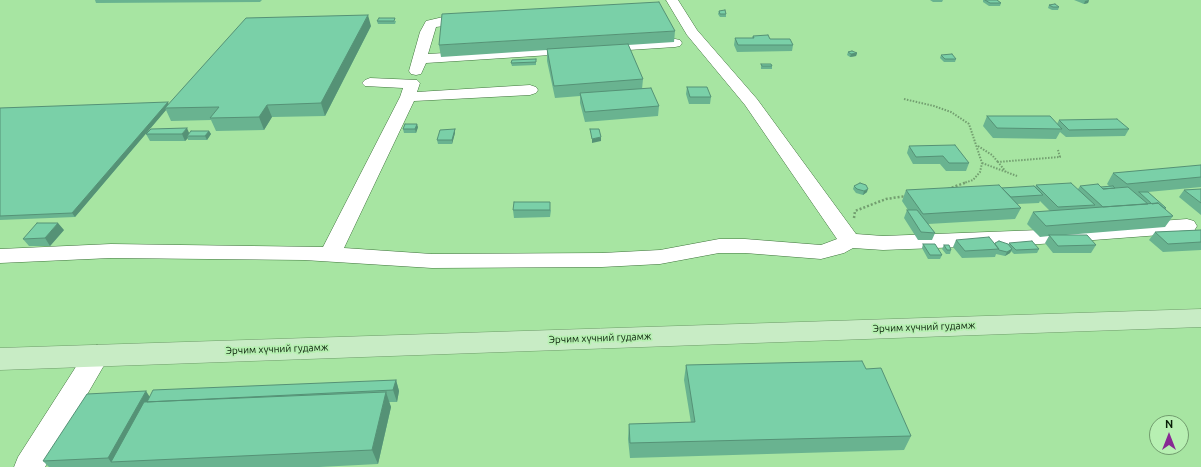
<!DOCTYPE html>
<meta charset="utf-8">
<style>
body{margin:0}
#map{position:relative;width:1201px;height:467px;overflow:hidden;background:#b7f0b2;font-family:Ubuntu,sans-serif}
canvas{display:block}
.north{position:absolute;left:1149px;top:415px;width:40px;height:40px;box-sizing:border-box;background:#b7f0b2;border:1px solid #719c6e;border-radius:50%;rotate:0deg;font-size:11px;font-weight:700;line-height:16px;text-align:center;color:#091f08}
.north::after{content:'';display:block;margin:auto;width:14px;height:18px;background:#872993;clip-path:polygon(50% 0,100% 100%,50% 72%,0 100%)}
</style>
<div id="map">
<canvas width="1201" height="467"></canvas>
<div class="north">N</div>
</div>
<script>
const ctx = document.querySelector('canvas').getContext('2d');
ctx.lineJoin = 'round';
function fill(path, color) {
  ctx.fillStyle = color;
  ctx.fill(path, 'evenodd');
}
function poly(rows) {
  const path = new Path2D();
  for (const r of rows) {
    path.moveTo(r[0], r[1]);
    for (let i = 2; i < r.length; i += 2) path.lineTo(r[i], r[i + 1]);
  }
  return path;
}
function strokePath(path, color, width, dash) {
  ctx.strokeStyle = color;
  ctx.lineWidth = width;
  ctx.lineCap = dash ? 'butt' : 'round';
  ctx.setLineDash(dash || []);
  ctx.stroke(path);
}
function label(font, color, halo, rows, align = 'center') {
  ctx.font = font + ' Ubuntu,sans-serif';
  ctx.lineWidth = 3.5;
  ctx.setLineDash([]);
  ctx.textBaseline = 'middle';
  ctx.strokeStyle = halo;
  ctx.fillStyle = color;
  for (const [text, x, y, turn = 0] of rows) {
    ctx.save();
    ctx.translate(x, y);
    ctx.rotate((+turn || 0) * Math.PI / 180);
    ctx.textAlign = isNaN(turn) ? turn : align;
    if (halo) ctx.strokeText(text, 0, 0);
    ctx.fillText(text, 0, 0);
    ctx.restore();
  }
}
fill(poly([
 [0,0,1201,0,1201,467,0,467],
 [1157,423,1181,423,1181,447,1157,447]
]), '#a7e5a2');
const minor = poly([
 [666,0,678,0,697,30,757,99,856,234,883,236,1040,230,1187,219,1194,221,1197,226,1194,231,1187,233,1040,244,883,250,853,248,844,253,821,259,745,253,719,253,660,264,602,267,432,268,304,260,111,258,0,263,0,249,111,244,323,247,400,97,403,88,365,86,362,83,365,80,370,78,417,80,420,83,417,92,530,85,536,87,538,90,536,93,530,95,414,101,344,248,432,254,602,253,660,250,719,239,745,239,821,245,837,239,745,105,687,35,666,0],
 [470,15,475,16,476,19,475,22,436,27,428,54,675,39,680,40,682,43,680,46,675,47,426,63,421,74,416,75,411,74,409,71,420,32,426,21,443,17,470,15],
 [97,345,106,348,110,355,45,467,14,467,18,457,88,348,97,345]
]);
const major = poly([
 [1201,309,1201,327,0,370,0,348,1201,309]
]);
strokePath(minor, '#3f743c', 1);
strokePath(major, '#6e9c6a', 1);
strokePath(poly([
 [904,99,934,106,951,112,969,124,982,163,980,172,973,180,964,183],
 [978,146,992,155,998,162],
 [982,163,1017,176],
 [1006,172,998,162,1060,157,1058,150]
]), '#729e6f', 2, [1.5, 1.5]);
strokePath(poly([
 [948,189,967,182],
 [854,218,855,211,886,199,906,196]
]), '#729e6f', 2.5, [2, 2]);
fill(minor, '#fff');
fill(major, '#c8ecc5');
fill(poly([
 [95,0,262,0,260,2,96,3],
 [930,0,943,0,942,2,933,2],
 [983,0,997,0,1001,3,1000,6,989,6,983,2],
 [1074,0,1089,0,1088,3,1084,4],
 [1049,5,1059,7,1058,10,1052,10,1048,8],
 [719,11,726,14,726,17,720,17,718,14],
 [377,21,396,21,395,24,378,24],
 [371,26,325,116,272,117,264,130,216,131,211,120,171,121,166,110,75,217,0,220,0,108,169,104],
 [675,31,674,42,628,45,643,79,642,89,659,106,658,116,585,122,580,103,580,96,555,98,547,61,547,50,441,57,439,45],
 [753,36,770,39,793,45,792,51,737,52,734,45,735,38,752,38],
 [848,52,857,53,856,56,850,57,847,55],
 [941,55,956,59,955,62,944,62,940,58],
 [536,59,536,65,512,66,511,63],
 [761,64,772,66,772,69,761,69],
 [687,87,711,97,710,104,689,104,686,94],
 [987,116,1057,124,1059,120,1129,129,1125,136,1066,137,1060,132,1056,139,993,138,983,126],
 [418,127,416,133,404,133,403,129],
 [455,129,455,133,452,144,438,144,437,140],
 [209,131,211,134,207,140,188,140,188,138,185,141,150,141,146,134,189,134],
 [909,146,969,163,966,171,946,171,940,164,913,164,907,153],
 [1201,166,1201,187,1148,192,1166,208,1165,209,1173,216,1165,227,1066,235,1096,245,1091,253,1053,253,1045,243,1049,236,1040,237,1027,224,1033,212,1050,211,1040,201,1039,203,1017,204,1021,208,1015,219,928,224,935,233,932,240,918,240,904,218,907,210,908,210,902,201,906,190,1035,187,1036,185,1078,189,1080,186,1101,187,1110,187,1107,184,1113,173],
 [854,186,867,192,863,195,856,193,853,189],
 [1201,189,1201,215,1179,197,1184,190],
 [513,210,551,210,550,217,514,218],
 [64,230,50,246,29,246,23,239],
 [1201,230,1201,250,1163,252,1149,240,1155,232],
 [956,240,1008,245,1009,243,1039,249,1037,253,1014,254,1011,251,1010,253,1005,256,996,254,995,257,962,258,953,247],
 [923,244,942,255,940,259,928,259,922,248],
 [944,245,951,250,950,254,946,254,942,249],
 [686,365,866,369,911,436,904,450,630,458,628,439,629,424,691,423,684,380],
 [396,380,399,391,397,402,389,402,391,407,378,464,319,467,49,467,43,461,150,396]
]), '#69b390');
fill(poly([
 [1089,0,1088,3,1084,4,1085,1],
 [368,15,371,26,325,116,321,103],
 [857,53,856,56,850,57,851,54],
 [168,102,169,106,165,108,166,110,75,217,72,213],
 [267,105,272,117,264,130,259,117],
 [417,124,418,127,416,133,415,129],
 [187,128,190,135,187,136,188,138,185,141,182,134],
 [455,129,455,133,452,144,452,140],
 [209,131,211,134,207,140,205,136],
 [601,137,601,141,592,143,592,139],
 [868,189,867,192,863,195,864,191],
 [58,223,64,230,50,246,45,238],
 [1012,249,1010,253,1005,256,1007,252],
 [396,380,399,391,397,402,393,390],
 [146,391,153,402,111,462,108,458],
 [386,392,391,407,378,464,372,450]
]), '#559276');
const building = poly([
 [985,0,997,0,1001,3,990,3,985,0],
 [659,2,675,31,439,45,442,14,659,2],
 [1055,4,1059,7,1053,7,1049,5,1055,4],
 [725,10,726,14,720,14,719,11,725,10],
 [368,15,321,103,267,105,259,117,210,118,219,107,165,108,246,18,368,15],
 [379,18,395,18,394,21,377,21,379,18],
 [768,35,770,39,790,39,793,45,738,45,735,38,754,38,753,36,768,35],
 [628,44,643,79,554,86,547,49,628,44],
 [852,51,857,53,851,54,848,52,852,51],
 [952,54,956,59,945,59,941,55,952,54],
 [536,59,536,62,511,63,512,60,536,59],
 [761,64,771,64,772,66,762,66,761,64],
 [687,87,707,87,711,97,690,97,687,87],
 [651,88,659,106,585,112,580,93,651,88],
 [168,102,72,213,0,216,0,108,168,102],
 [987,116,1050,116,1062,129,997,128,987,116],
 [1117,119,1129,129,1069,130,1059,120,1117,119],
 [405,124,417,124,415,129,403,129,405,124],
 [187,128,182,134,146,134,151,129,187,128],
 [455,129,452,140,437,140,440,130,455,129],
 [590,129,599,129,601,137,592,139,590,129],
 [191,131,209,131,205,136,187,136,191,131],
 [955,145,969,163,949,163,943,156,916,157,909,146,955,145],
 [1201,165,1201,177,1127,184,1113,173,1201,165],
 [860,183,866,185,868,189,864,191,857,189,854,186,860,183],
 [1071,183,1095,205,1058,207,1036,185,1071,183],
 [1098,184,1103,189,1128,187,1148,204,1103,207,1080,186,1098,184],
 [999,185,1021,208,923,214,906,190,999,185],
 [1034,186,1043,195,1011,197,1002,188,1034,186],
 [1113,186,1115,188,1103,189,1101,187,1113,186],
 [1201,189,1201,203,1184,190,1201,189],
 [1139,192,1148,192,1166,208,1164,208,1158,203,1152,204,1139,192],
 [514,202,550,202,550,210,513,210,514,202],
 [1158,203,1173,216,1046,226,1033,212,1158,203],
 [907,210,917,210,935,233,921,232,907,210],
 [37,223,58,223,45,238,23,239,37,223],
 [1201,230,1201,242,1168,244,1155,232,1201,230],
 [1049,235,1087,235,1096,245,1058,246,1049,235],
 [989,237,999,249,965,251,956,240,989,237],
 [999,241,1008,244,1012,249,1007,252,999,250,995,244,995,243,999,241],
 [1032,241,1039,249,1016,250,1009,243,1032,241],
 [923,244,935,244,942,255,930,255,923,244],
 [944,245,949,245,951,250,947,250,944,245],
 [862,361,866,369,881,368,911,436,630,443,629,424,695,422,686,365,862,361],
 [396,380,393,390,147,402,153,390,396,380],
 [146,391,108,458,43,461,87,394,146,391],
 [386,392,372,450,111,462,144,402,386,392]
]);
fill(building, '#7ad0a8');
strokePath(building, '#559276', 1);
label('10px', '#091f08', '#b7f0b2', [
 ["Эрчим хүчний гудамж",924,327,-2],
 ["Эрчим хүчний гудамж",600,338,-2],
 ["Эрчим хүчний гудамж",277,349,-2]
]);
</script>
